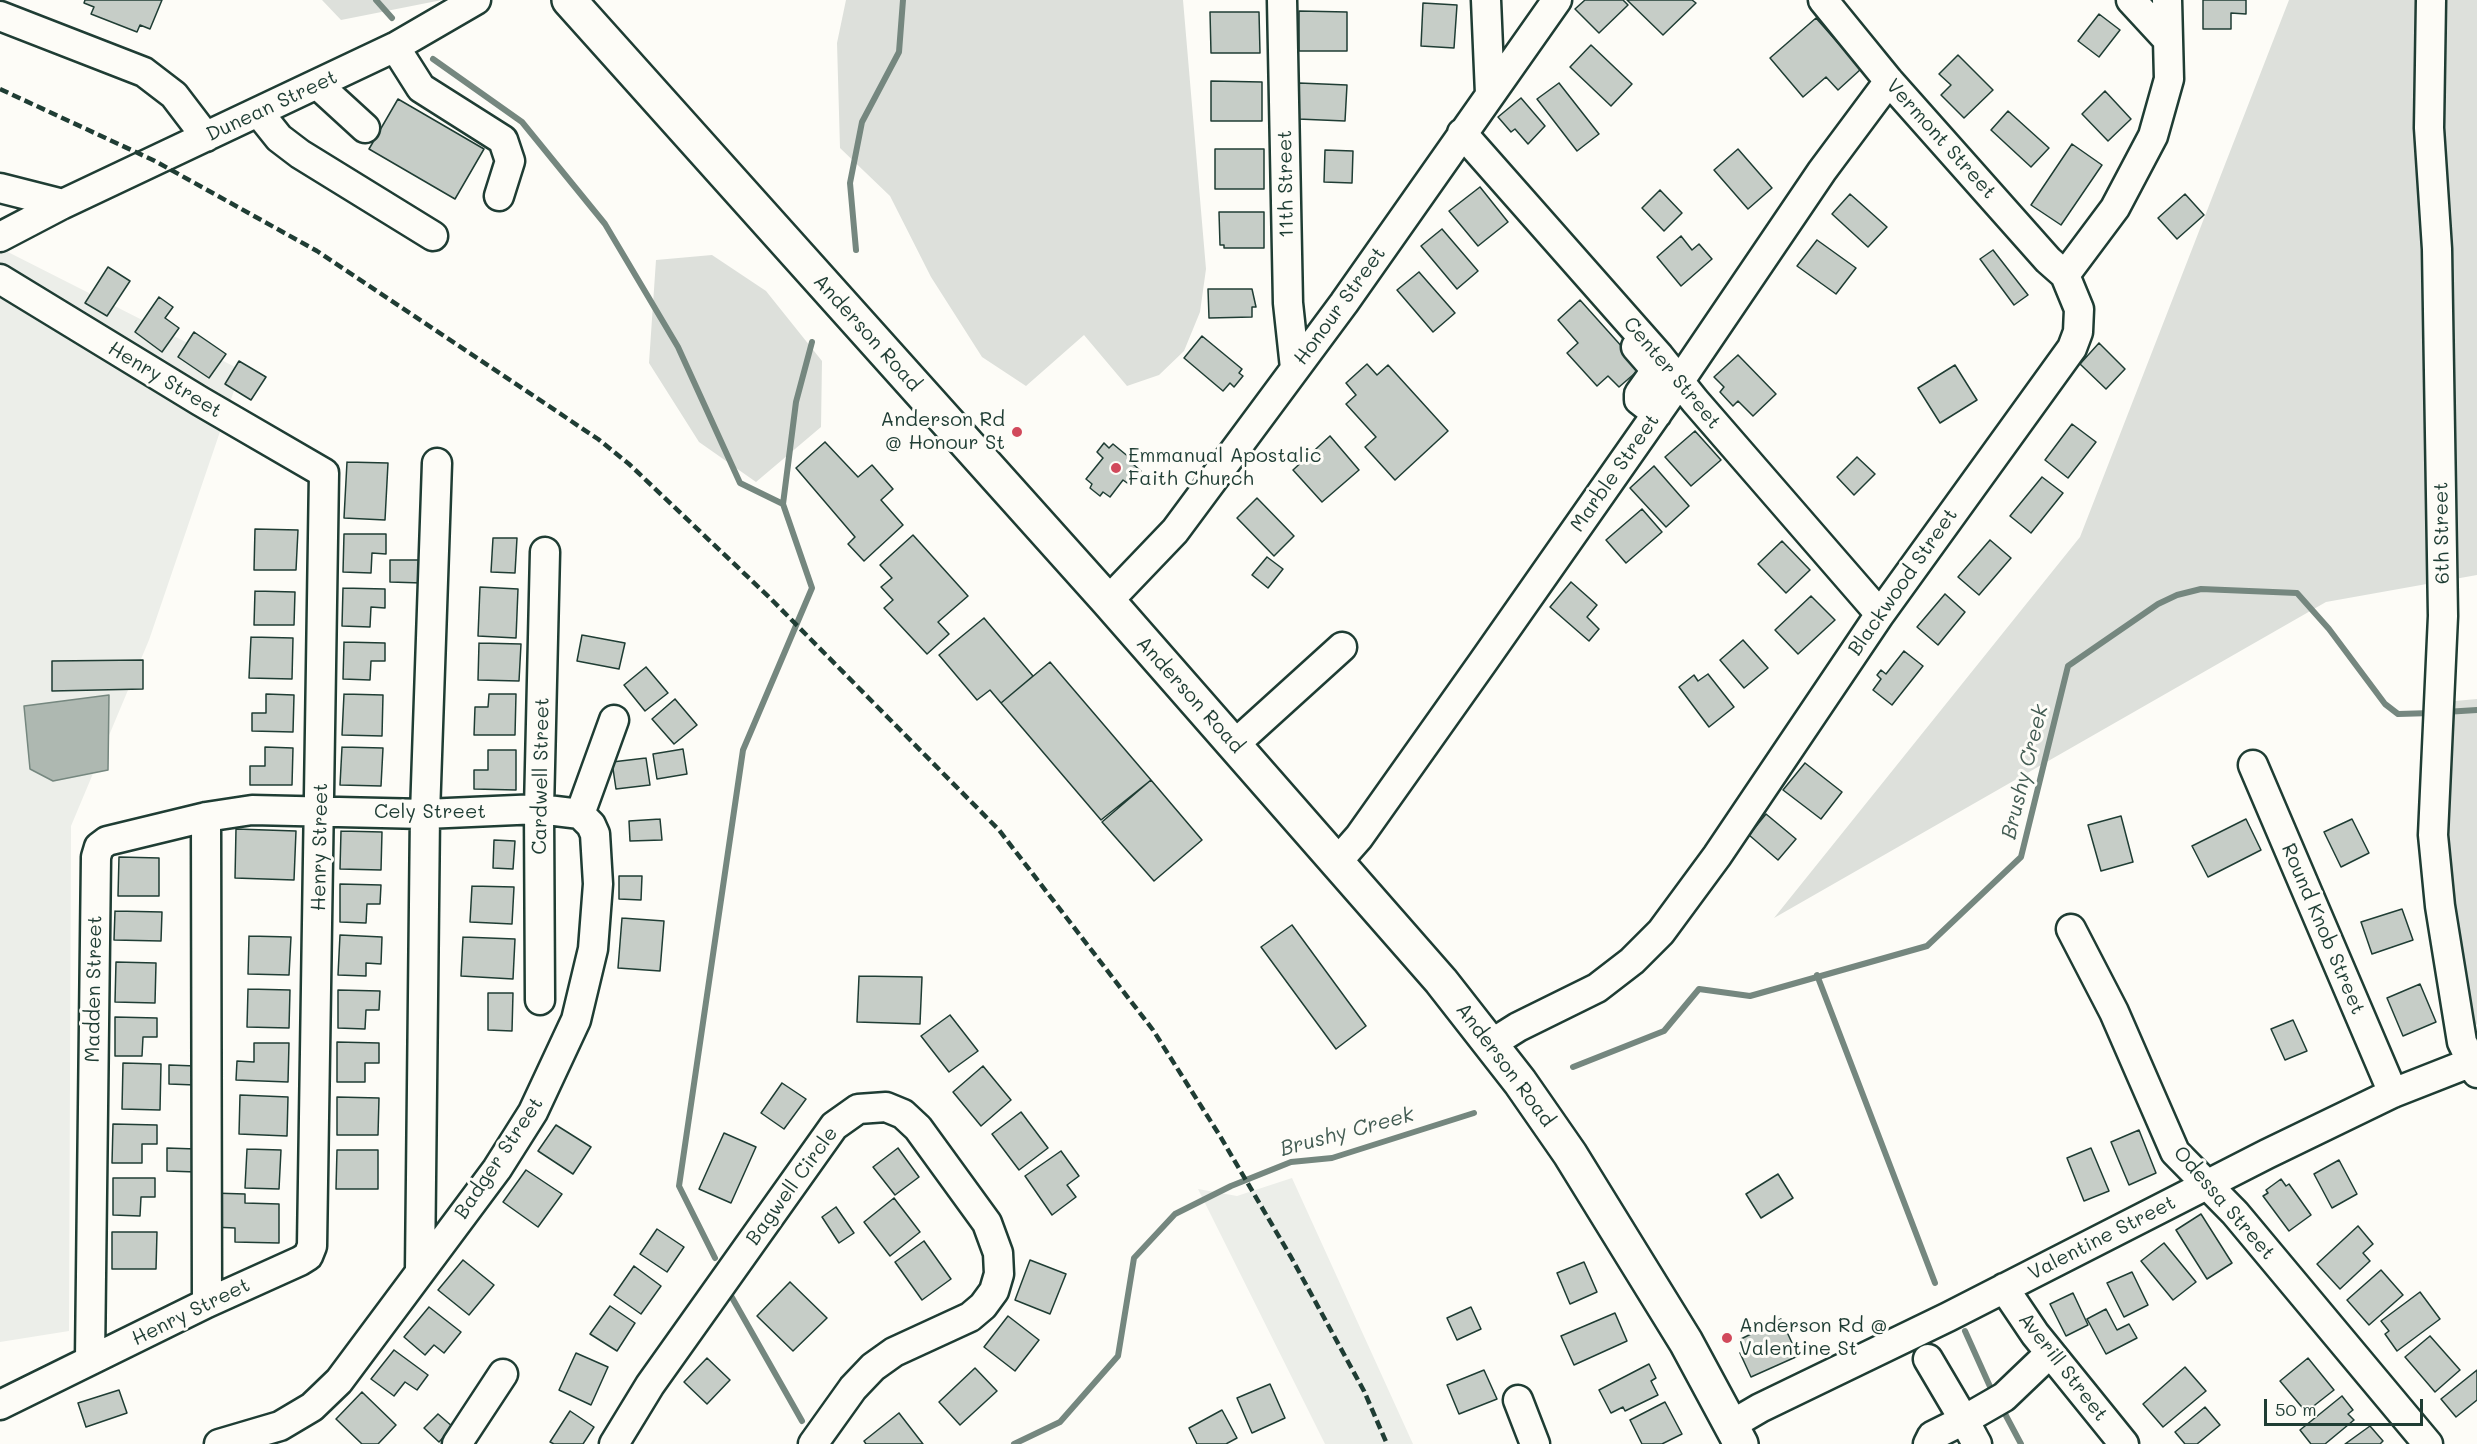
<!DOCTYPE html>
<style>
body{margin:0}
#map{position:relative;width:2477px;height:1444px;overflow:hidden;background:#fdfcf7;font-family:Mali,sans-serif}
canvas{display:block}
.scale{position:absolute;left:2264px;top:1399px;width:159px;height:27px;box-sizing:border-box;border:3px solid #1f3d34;border-top:0;padding-left:8px;font-size:18px;line-height:21px;white-space:nowrap;color:#1f3d34;-webkit-text-stroke:4px #fdfcf7;paint-order:stroke}
</style>
<div id="map">
<canvas width="2477" height="1444"></canvas>
<div class="scale">50 m</div>
</div>
<script>
const ctx = document.querySelector('canvas').getContext('2d');
ctx.lineJoin = 'round';
function fill(path, color) {
  ctx.fillStyle = color;
  ctx.fill(path, 'evenodd');
}
function poly(rows) {
  const path = new Path2D();
  for (const r of rows) {
    path.moveTo(r[0], r[1]);
    for (let i = 2; i < r.length; i += 2) path.lineTo(r[i], r[i + 1]);
  }
  return path;
}
function strokePath(path, color, width, dash) {
  ctx.strokeStyle = color;
  ctx.lineWidth = width;
  ctx.lineCap = dash ? 'butt' : 'round';
  ctx.setLineDash(dash || []);
  ctx.stroke(path);
}
function label(font, color, halo, rows, align = 'center') {
  ctx.font = font + ' Mali,sans-serif';
  ctx.lineWidth = 6;
  ctx.setLineDash([]);
  ctx.textBaseline = 'middle';
  ctx.strokeStyle = halo;
  ctx.fillStyle = color;
  for (const [text, x, y, turn = 0] of rows) {
    ctx.save();
    ctx.translate(x, y);
    ctx.rotate((+turn || 0) * Math.PI / 180);
    ctx.textAlign = isNaN(turn) ? turn : align;
    if (halo) ctx.strokeText(text, 0, 0);
    ctx.fillText(text, 0, 0);
    ctx.restore();
  }
}
fill(poly([
 [0,248,241,370,149,640,71,826,69,1331,0,1342],
 [1292,1178,1383,1378,1413,1444,1325,1444,1198,1189,1237,1196]
]), '#eceee9');
fill(poly([
 [322,0,442,0,341,20],
 [846,0,1183,0,1206,269,1200,312,1184,351,1159,375,1127,386,1084,335,1026,386,982,357,931,277,890,196,840,148,837,43],
 [2289,0,2477,0,2477,575,2326,602,1774,918,2080,537],
 [712,255,766,291,822,361,821,427,756,482,699,442,649,363,656,260],
 [2477,699,2477,1025,2470,1019,2453,903,2449,833,2455,701]
]), '#dde0db');
const water = poly([
 [109,695,108,770,53,781,30,769,24,706,109,695]
]);
fill(water, '#aeb8b1');
strokePath(water, '#75877f', 1.5);
strokePath(poly([
 [376,0,392,18],
 [433,59,522,122,605,224,678,347,740,483,783,504],
 [856,250,850,183,862,122,899,52,903,0],
 [2445,712,2477,710],
 [1817,975,1935,1283],
 [1573,1067,1664,1031,1699,989,1750,996,1927,946,2021,857,2068,666,2158,604,2177,595,2201,589,2297,593,2329,629,2385,704,2398,714,2432,713],
 [715,1258,679,1186,743,750,812,588,783,504,796,402,812,342],
 [730,1294,802,1421],
 [1965,1331,1992,1391],
 [2004,1412,2021,1444],
 [1014,1444,1060,1422,1118,1356,1134,1258,1175,1214,1231,1186,1291,1162,1332,1158,1474,1113]
]), '#75877f', 6);
const building = poly([
 [85,0,162,0,150,29,140,25,137,32,91,14,94,7,84,3,85,0],
 [1585,0,1623,0,1628,5,1599,33,1575,9,1585,0],
 [1627,0,1692,0,1696,3,1663,35,1627,0],
 [2203,0,2246,0,2246,14,2231,13,2231,29,2203,29,2203,0],
 [1423,3,1457,5,1454,48,1421,46,1423,3],
 [1299,11,1347,12,1347,51,1299,51,1299,11],
 [1210,12,1259,12,1260,53,1211,53,1210,12],
 [2099,14,2120,30,2099,57,2078,41,2099,14],
 [1816,18,1861,69,1838,90,1826,77,1803,97,1770,58,1816,18],
 [1591,45,1632,84,1611,106,1570,67,1591,45],
 [1958,55,1993,90,1964,118,1941,95,1951,85,1939,74,1958,55],
 [1211,81,1262,82,1262,121,1211,121,1211,81],
 [1299,83,1347,85,1345,121,1298,119,1299,83],
 [1559,83,1599,134,1577,151,1537,99,1559,83],
 [2105,91,2131,119,2108,141,2082,114,2105,91],
 [1521,98,1545,126,1528,144,1515,129,1511,132,1498,117,1521,98],
 [398,99,484,149,455,199,369,149,398,99],
 [2008,111,2049,148,2031,167,1991,130,2008,111],
 [2072,144,2102,165,2061,225,2031,205,2072,144],
 [1215,149,1264,149,1264,189,1215,189,1215,149],
 [1738,149,1772,188,1748,209,1714,170,1738,149],
 [1325,150,1353,151,1352,183,1324,182,1325,150],
 [1480,187,1508,222,1478,246,1449,211,1480,187],
 [1660,190,1682,213,1664,231,1642,208,1660,190],
 [1850,194,1887,227,1868,247,1832,214,1850,194],
 [2185,194,2204,215,2177,239,2158,218,2185,194],
 [1219,212,1264,212,1264,248,1224,248,1224,245,1220,245,1219,212],
 [1442,229,1478,271,1457,289,1421,246,1442,229],
 [1681,236,1692,250,1699,244,1712,259,1681,286,1657,257,1681,236],
 [1817,240,1856,268,1836,294,1797,266,1817,240],
 [1993,250,2028,295,2014,305,1980,259,1993,250],
 [108,267,130,281,107,316,85,303,108,267],
 [1419,272,1455,313,1433,332,1397,290,1419,272],
 [1208,289,1252,289,1256,307,1252,307,1252,317,1209,318,1208,289],
 [159,297,173,307,165,318,179,328,162,352,135,332,159,297],
 [1580,300,1641,368,1619,387,1608,376,1597,386,1567,353,1578,343,1558,320,1580,300],
 [194,332,226,354,209,378,178,357,194,332],
 [1202,336,1242,369,1239,373,1243,376,1234,387,1230,383,1223,391,1184,358,1202,336],
 [2099,343,2125,369,2106,389,2080,364,2099,343],
 [1738,355,1776,394,1753,416,1738,401,1733,406,1720,392,1724,387,1714,377,1738,355],
 [239,361,266,377,251,400,225,384,239,361],
 [1367,364,1377,375,1388,365,1448,431,1395,480,1365,447,1376,437,1346,404,1356,395,1346,383,1367,364],
 [1955,365,1977,400,1940,423,1918,388,1955,365],
 [2072,424,2096,442,2068,478,2045,460,2072,424],
 [1695,431,1721,460,1691,486,1665,457,1695,431],
 [1330,436,1359,470,1322,502,1293,470,1330,436],
 [825,442,858,477,872,465,893,489,881,500,903,525,864,561,848,544,855,537,796,468,825,442],
 [1104,443,1109,448,1113,444,1136,463,1134,465,1141,471,1130,485,1123,480,1110,497,1103,492,1100,496,1090,488,1092,484,1086,479,1103,458,1097,452,1104,443],
 [1857,457,1875,474,1854,495,1837,477,1857,457],
 [347,462,388,463,385,520,344,518,347,462],
 [1654,466,1689,506,1666,527,1630,488,1654,466],
 [2042,477,2063,493,2031,533,2010,516,2042,477],
 [1257,498,1294,536,1274,556,1237,518,1257,498],
 [1642,509,1662,532,1626,563,1606,540,1642,509],
 [255,529,298,530,296,570,254,570,255,529],
 [344,534,386,534,386,554,372,553,371,573,343,572,344,534],
 [913,535,968,596,938,622,949,634,927,654,884,608,893,600,881,587,892,578,880,565,913,535],
 [493,538,517,538,515,573,491,572,493,538],
 [1990,540,2011,558,1979,595,1958,577,1990,540],
 [1782,541,1810,570,1786,593,1758,564,1782,541],
 [1267,557,1283,569,1268,588,1252,575,1267,557],
 [390,560,423,560,422,583,390,582,390,560],
 [1571,582,1597,605,1587,617,1599,629,1589,641,1550,607,1571,582],
 [480,587,518,589,516,638,478,636,480,587],
 [343,588,385,589,385,608,371,607,370,627,342,626,343,588],
 [255,591,295,592,294,625,254,625,255,591],
 [1945,594,1965,612,1938,645,1917,627,1945,594],
 [1811,596,1835,620,1798,654,1775,630,1811,596],
 [984,618,1033,676,1001,703,990,690,977,700,939,655,984,618],
 [582,635,625,643,619,669,577,661,582,635],
 [251,637,293,638,292,679,249,678,251,637],
 [1743,640,1768,668,1744,688,1720,660,1743,640],
 [344,642,385,643,385,661,371,661,370,680,343,679,344,642],
 [479,643,521,644,519,681,478,680,479,643],
 [1904,651,1923,666,1892,705,1873,690,1881,679,1877,675,1881,670,1886,674,1904,651],
 [143,660,143,689,52,691,52,661,143,660],
 [1050,662,1151,780,1101,820,1001,703,1050,662],
 [646,667,668,693,645,711,624,685,646,667],
 [1708,674,1734,707,1709,727,1679,687,1694,675,1698,681,1708,674],
 [266,694,294,695,293,732,252,731,252,713,266,713,266,694],
 [344,694,383,695,382,736,342,735,344,694],
 [489,694,516,694,515,735,474,735,475,707,488,707,489,694],
 [675,699,697,725,674,744,652,719,675,699],
 [265,747,293,748,292,785,250,785,250,766,265,766,265,747],
 [342,747,383,748,381,786,340,785,342,747],
 [683,749,687,774,657,779,653,754,683,749],
 [488,750,516,750,516,790,474,789,474,770,488,770,488,750],
 [646,758,650,785,616,789,612,762,646,758],
 [1805,763,1842,792,1821,819,1783,790,1805,763],
 [1151,780,1202,840,1154,881,1102,822,1151,780],
 [1766,814,1796,839,1778,860,1749,835,1766,814],
 [2121,816,2133,862,2101,871,2088,825,2121,816],
 [660,819,662,840,630,841,629,821,660,819],
 [2246,819,2261,850,2208,877,2192,846,2246,819],
 [2352,819,2369,853,2341,867,2324,832,2352,819],
 [236,829,296,831,294,880,235,878,236,829],
 [341,831,382,832,381,870,340,869,341,831],
 [494,840,515,841,513,869,493,868,494,840],
 [119,857,159,858,159,896,118,896,119,857],
 [619,876,642,876,641,900,619,899,619,876],
 [340,884,381,885,380,904,367,904,366,923,340,922,340,884],
 [472,886,514,887,512,924,470,922,472,886],
 [2402,909,2413,940,2372,954,2361,922,2402,909],
 [115,911,162,912,161,941,114,940,115,911],
 [622,918,664,921,660,971,618,968,622,918],
 [1292,925,1366,1026,1336,1049,1261,947,1292,925],
 [340,935,382,937,381,964,366,963,366,976,338,975,340,935],
 [249,936,291,937,289,975,248,974,249,936],
 [463,937,515,939,513,979,461,976,463,937],
 [116,962,156,963,155,1003,115,1002,116,962],
 [859,976,922,977,920,1024,857,1022,859,976],
 [2420,984,2436,1022,2403,1036,2387,998,2420,984],
 [248,989,290,990,289,1028,247,1027,248,989],
 [338,990,380,991,379,1010,366,1010,365,1029,338,1028,338,990],
 [488,993,513,993,512,1031,488,1030,488,993],
 [950,1015,978,1051,949,1072,921,1036,950,1015],
 [115,1017,157,1018,157,1037,143,1037,142,1056,115,1056,115,1017],
 [2293,1020,2307,1051,2285,1060,2271,1029,2293,1020],
 [337,1042,379,1043,379,1063,365,1063,365,1082,337,1082,337,1042],
 [254,1043,289,1043,288,1082,236,1080,237,1061,254,1062,254,1043],
 [123,1063,161,1064,160,1110,122,1109,123,1063],
 [169,1065,196,1066,195,1085,169,1084,169,1065],
 [983,1066,1011,1100,981,1126,953,1092,983,1066],
 [782,1083,806,1099,784,1129,761,1113,782,1083],
 [240,1095,288,1097,287,1136,239,1134,240,1095],
 [337,1097,379,1098,378,1135,337,1135,337,1097],
 [1021,1112,1048,1148,1019,1170,992,1134,1021,1112],
 [113,1124,157,1125,157,1144,142,1144,142,1163,112,1163,113,1124],
 [556,1125,591,1147,573,1174,538,1151,556,1125],
 [2139,1130,2156,1173,2129,1185,2111,1142,2139,1130],
 [724,1133,756,1147,731,1203,699,1189,724,1133],
 [167,1148,196,1149,196,1172,167,1171,167,1148],
 [898,1148,919,1177,895,1195,873,1167,898,1148],
 [2091,1148,2109,1191,2084,1201,2067,1158,2091,1148],
 [247,1149,281,1150,279,1189,245,1188,247,1149],
 [337,1150,378,1150,378,1189,336,1189,337,1150],
 [1061,1151,1079,1176,1067,1185,1076,1197,1052,1215,1025,1176,1061,1151],
 [2339,1160,2357,1194,2332,1208,2314,1174,2339,1160],
 [526,1170,562,1194,538,1227,503,1202,526,1170],
 [1778,1174,1793,1198,1761,1218,1746,1194,1778,1174],
 [113,1178,155,1178,155,1197,141,1197,140,1216,113,1215,113,1178],
 [2281,1179,2286,1186,2289,1184,2311,1215,2289,1231,2263,1196,2268,1193,2266,1190,2281,1179],
 [212,1193,245,1194,245,1203,279,1204,279,1243,235,1242,235,1228,212,1227,212,1193],
 [894,1198,920,1232,890,1256,864,1222,894,1198],
 [836,1207,854,1233,839,1243,822,1217,836,1207],
 [2201,1214,2232,1263,2207,1279,2176,1230,2201,1214],
 [2358,1226,2373,1244,2363,1253,2370,1261,2340,1289,2317,1264,2358,1226],
 [657,1229,684,1247,667,1272,640,1254,657,1229],
 [112,1232,157,1232,156,1269,112,1269,112,1232],
 [924,1241,951,1279,922,1300,895,1262,924,1241],
 [2164,1243,2196,1282,2173,1300,2141,1261,2164,1243],
 [463,1260,494,1285,469,1315,438,1290,463,1260],
 [1030,1260,1066,1274,1050,1314,1015,1300,1030,1260],
 [1584,1262,1597,1292,1570,1304,1557,1273,1584,1262],
 [634,1266,661,1286,641,1314,614,1295,634,1266],
 [2381,1270,2403,1295,2369,1325,2347,1300,2381,1270],
 [2132,1272,2148,1305,2124,1317,2107,1283,2132,1272],
 [790,1282,827,1318,793,1351,757,1316,790,1282],
 [2420,1292,2440,1319,2397,1351,2385,1334,2389,1331,2381,1321,2420,1292],
 [2073,1293,2088,1325,2066,1336,2050,1304,2073,1293],
 [610,1306,635,1323,617,1351,590,1334,610,1306],
 [429,1307,461,1332,444,1353,434,1345,425,1355,404,1337,429,1307],
 [1471,1307,1481,1329,1457,1340,1447,1318,1471,1307],
 [2106,1309,2117,1330,2129,1324,2137,1338,2106,1354,2087,1319,2106,1309],
 [1615,1313,1627,1341,1574,1365,1561,1336,1615,1313],
 [1008,1316,1039,1340,1015,1371,984,1347,1008,1316],
 [1781,1319,1798,1356,1751,1377,1740,1353,1744,1351,1739,1340,1781,1319],
 [2430,1336,2460,1370,2435,1392,2405,1357,2430,1336],
 [394,1350,428,1375,417,1390,405,1382,394,1396,371,1379,394,1350],
 [576,1353,608,1367,591,1405,559,1390,576,1353],
 [707,1358,730,1380,707,1404,684,1382,707,1358],
 [2308,1358,2334,1390,2306,1412,2280,1381,2308,1358],
 [1649,1364,1656,1378,1651,1381,1658,1395,1625,1411,1623,1407,1611,1413,1599,1390,1649,1364],
 [2185,1367,2206,1391,2163,1427,2143,1404,2185,1367],
 [975,1368,997,1391,960,1425,939,1402,975,1368],
 [1484,1370,1497,1399,1459,1414,1447,1385,1484,1370],
 [2477,1370,2477,1400,2456,1417,2441,1399,2477,1370],
 [1270,1384,1285,1418,1252,1433,1237,1398,1270,1384],
 [119,1390,127,1413,86,1427,78,1403,119,1390],
 [362,1392,396,1425,378,1444,362,1444,336,1419,362,1392],
 [2342,1396,2353,1410,2348,1414,2354,1420,2325,1444,2311,1444,2300,1430,2342,1396],
 [1665,1402,1682,1434,1662,1444,1642,1444,1630,1420,1665,1402],
 [2205,1407,2220,1425,2197,1444,2185,1444,2175,1432,2205,1407],
 [1222,1410,1237,1438,1226,1444,1197,1444,1189,1428,1222,1410],
 [570,1411,594,1427,583,1444,554,1444,550,1442,570,1411],
 [899,1413,923,1444,866,1444,864,1441,899,1413],
 [438,1414,453,1427,439,1442,424,1428,438,1414],
 [2370,1426,2383,1441,2380,1444,2345,1444,2370,1426]
]);
fill(building, '#c6cdc7');
strokePath(building, '#1f3d34', 1.5);
const minor = poly([
 [1282,0,1288,303,1295,368],
 [1486,0,1490,94],
 [1823,0,1889,81,2048,260,2065,275],
 [2131,0,2167,39],
 [2431,0,2429,128,2437,249,2443,616,2433,835,2440,906,2462,1042,2477,1073],
 [0,16,144,72,174,95,206,137],
 [395,47,421,88,503,140,510,161,499,196],
 [318,85,365,128],
 [259,113,279,138,300,154,433,236],
 [1462,133,1659,356,1695,401,1880,614],
 [0,188,63,204],
 [0,237,63,204,395,47,476,0],
 [0,279,200,401,324,473,312,1246,308,1256,300,1261,207,1303,0,1405],
 [1636,347,1656,370,1639,394,1639,400,1657,414],
 [1108,601,1175,531,1344,303,1557,0],
 [1235,744,1342,647],
 [2253,765,2393,1093],
 [580,814,614,720],
 [206,817,207,1303],
 [1337,862,1359,837,1483,662,1679,382,1822,171,1889,81],
 [2071,929,2114,1012,2175,1152,2235,1213,2428,1444],
 [540,1000,539,809,545,552],
 [1491,1044,1518,1027,1597,988,1632,961,1661,932,1717,856,1880,614,2072,348,2078,332,2079,309,2065,275,2115,208,2153,136,2169,79,2167,0],
 [420,1270,425,814,437,463],
 [2004,1288,2035,1334,2124,1444],
 [90,1359,96,857,99,847,107,841,206,817,252,810,425,814,539,809,580,814,591,825,595,834,598,884,593,949,576,1020,533,1112,497,1169,339,1381,312,1407,280,1426,219,1444],
 [1928,1359,1964,1420,2004,1397,2050,1353],
 [1518,1400,1535,1444],
 [1731,1425,1760,1408,1948,1317,2267,1154,2393,1093,2477,1060],
 [457,1444,503,1374],
 [614,1444,650,1385,834,1126,858,1109,886,1107,903,1114,918,1128,987,1223,998,1253,999,1274,994,1291,983,1306,970,1317,894,1352,873,1367,853,1388,813,1444],
 [1928,1444,1932,1436,1964,1420,1977,1444]
]);
const major = poly([
 [569,0,1108,601,1441,981,1520,1082,1570,1154,1686,1342,1741,1444]
]);
strokePath(minor, '#1f3d34', 33);
strokePath(major, '#1f3d34', 38);
strokePath(minor, '#fdfcf7', 28);
strokePath(major, '#fdfcf7', 33);
strokePath(poly([
 [0,89,155,161,317,251,598,439,629,464,769,597,999,830,1153,1030,1220,1136,1291,1257,1364,1391,1387,1444]
]), '#1f3d34', 4.5, [9, 4.5]);
for (const [x, y, r, color] of [
 [1017,432,6,"#d1495b"],
 [1116,468,6,"#d1495b"],
 [1727,1338,6,"#d1495b"]
]) {
  const dot = new Path2D();
  dot.arc(x, y, r, 0, 2 * Math.PI);
  ctx.fillStyle = color;
  ctx.fill(dot);
  strokePath(dot, '#fdfcf7', 2);
}
label('20px', '#1f3d34', '#fdfcf7', [
 ["Dunean Street",272,106,-25],
 ["Vermont Street",1941,139,48],
 ["11th Street",1286,184,-91],
 ["Honour Street",1340,306,-54],
 ["Anderson Road",867,333,48],
 ["Center Street",1672,373,50],
 ["Henry Street",165,380,31],
 ["Marble Street",1615,473,-55],
 ["6th Street",2442,533,-91],
 ["Blackwood Street",1903,582,-55],
 ["Anderson Road",1190,695,48],
 ["Cardwell Street",541,776,-89],
 ["Cely Street",430,812],
 ["Henry Street",320,847,-89],
 ["Round Knob Street",2323,929,67],
 ["Madden Street",94,989,-89],
 ["Anderson Road",1505,1065,53],
 ["Badger Street",499,1158,-56],
 ["Bagwell Circle",792,1186,-54],
 ["Odessa Street",2224,1203,49],
 ["Valentine Street",2102,1238,-27],
 ["Henry Street",191,1312,-26],
 ["Averill Street",2063,1367,52]
]);
label('20px', '#1f3d34', '#fdfcf7', [
 ["Anderson Rd",1005,420,"right"],
 ["@ Honour St",1005,443,"right"],
 ["Emmanual Apostalic",1128,456],
 ["Faith Church",1128,479],
 ["Anderson Rd @",1739,1326],
 ["Valentine St",1739,1349]
], 'left');
label('italic 21px', '#435c53', '#fdfcf7', [
 ["Brushy Creek",2025,772,-76],
 ["Brushy Creek",1347,1132,-15]
]);
</script>
